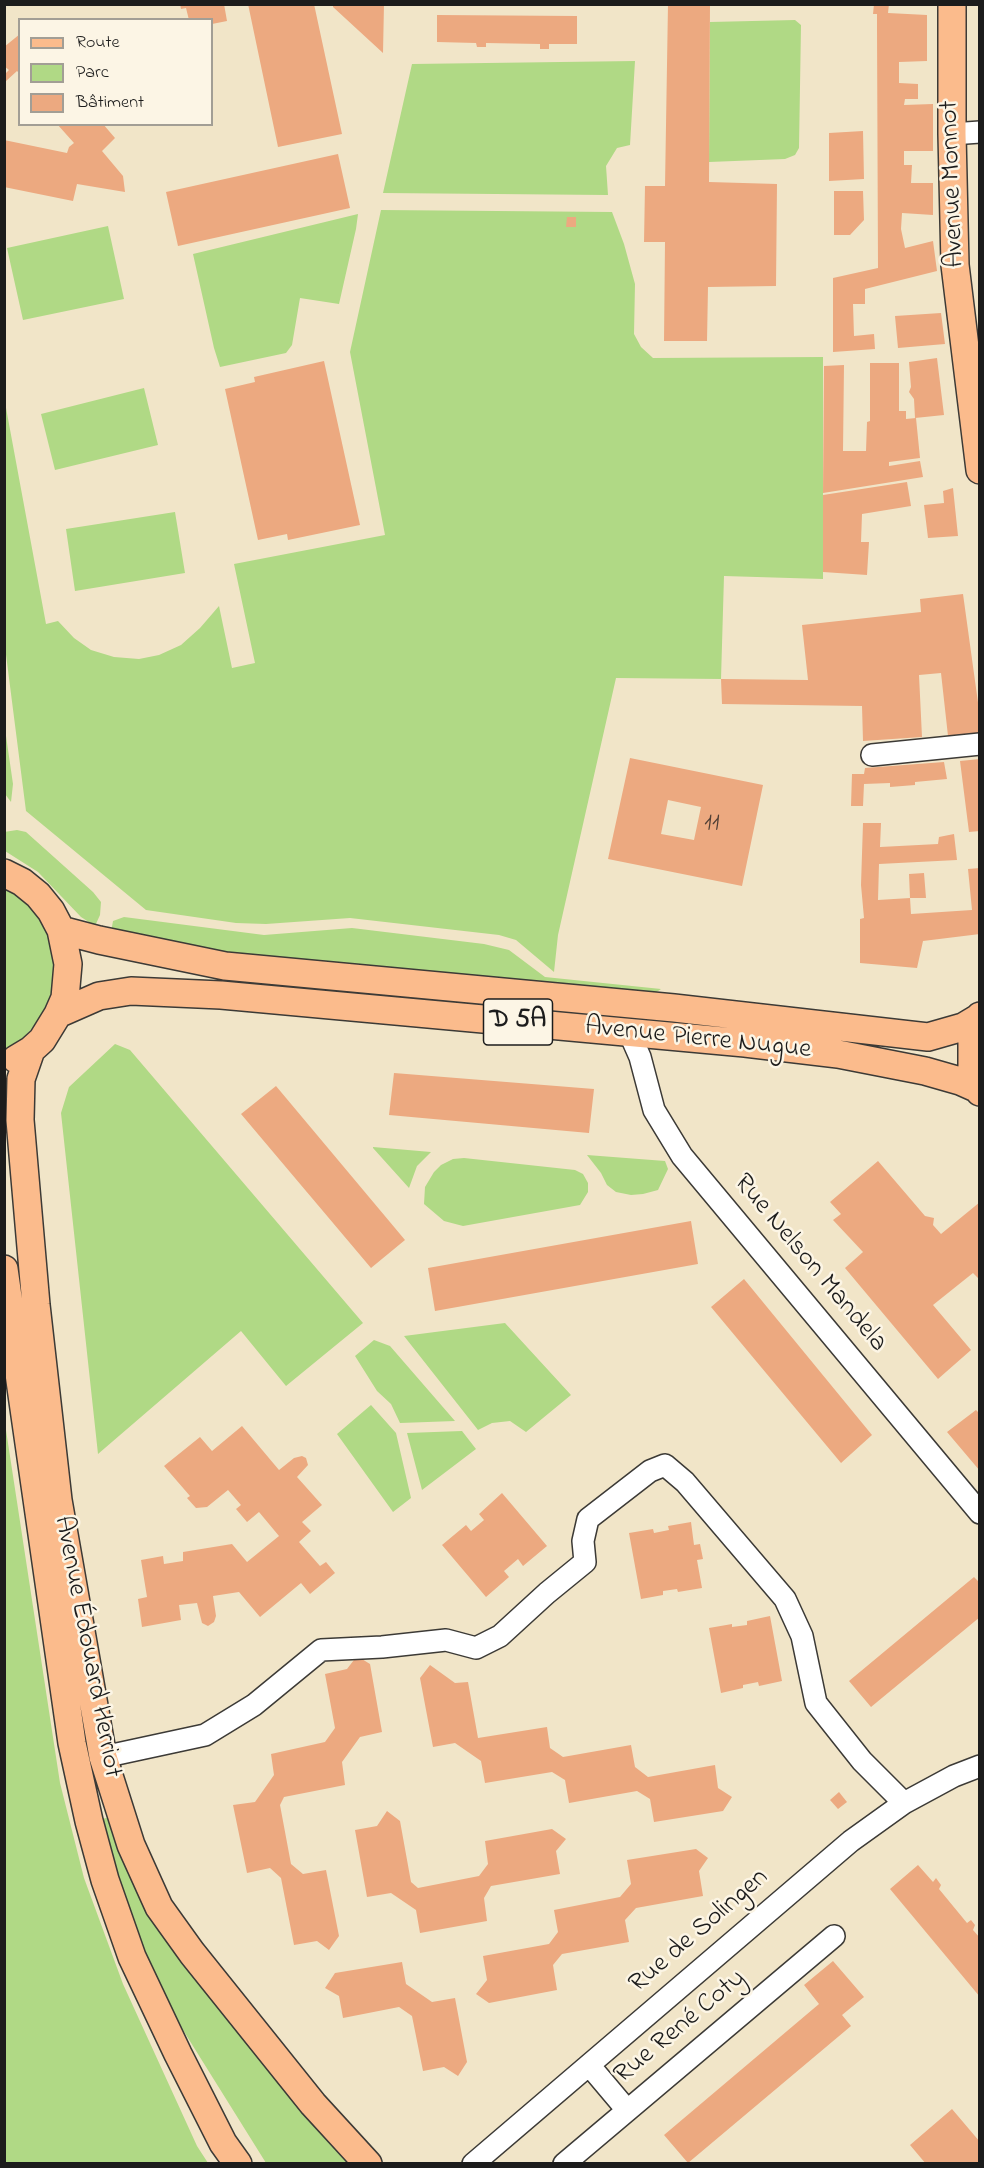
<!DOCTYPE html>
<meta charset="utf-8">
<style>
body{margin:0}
#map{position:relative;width:984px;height:2168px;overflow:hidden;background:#f1e5c8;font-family:"Indie Flower",sans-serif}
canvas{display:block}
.frame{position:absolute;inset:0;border:6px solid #1c1c1c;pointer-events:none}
.legend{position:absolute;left:18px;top:18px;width:195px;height:108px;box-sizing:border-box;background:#fcf5e5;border:2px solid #a29e95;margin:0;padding:8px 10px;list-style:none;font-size:18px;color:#1c1c1c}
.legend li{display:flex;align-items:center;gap:12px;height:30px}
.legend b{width:30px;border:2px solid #a29e95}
</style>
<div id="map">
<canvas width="984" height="2168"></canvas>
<div class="frame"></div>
<ul class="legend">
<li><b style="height:8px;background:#fbbb8c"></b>Route</li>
<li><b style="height:16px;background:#b0d985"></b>Parc</li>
<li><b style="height:16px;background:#eca980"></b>Bâtiment</li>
</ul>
</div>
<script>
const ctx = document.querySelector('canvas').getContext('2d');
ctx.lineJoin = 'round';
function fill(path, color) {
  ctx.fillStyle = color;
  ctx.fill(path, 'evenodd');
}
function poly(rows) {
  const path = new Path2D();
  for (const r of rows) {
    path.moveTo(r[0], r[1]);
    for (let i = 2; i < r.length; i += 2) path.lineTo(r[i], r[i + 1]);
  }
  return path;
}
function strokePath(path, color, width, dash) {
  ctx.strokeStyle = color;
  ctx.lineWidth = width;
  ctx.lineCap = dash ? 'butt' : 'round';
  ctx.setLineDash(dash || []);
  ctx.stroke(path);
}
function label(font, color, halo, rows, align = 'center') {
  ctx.font = font + ' "Indie Flower",sans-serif';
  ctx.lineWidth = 5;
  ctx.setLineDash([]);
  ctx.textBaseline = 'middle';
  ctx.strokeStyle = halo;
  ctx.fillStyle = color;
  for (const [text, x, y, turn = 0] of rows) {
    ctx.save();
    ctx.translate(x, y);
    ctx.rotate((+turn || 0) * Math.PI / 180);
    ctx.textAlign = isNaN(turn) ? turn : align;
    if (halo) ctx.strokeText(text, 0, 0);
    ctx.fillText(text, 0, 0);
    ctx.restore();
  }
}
fill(poly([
 [795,20,801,25,799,148,795,155,785,159,709,162,710,22],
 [635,61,630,145,617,148,606,166,608,195,383,193,412,64],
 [381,210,612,212,624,244,635,284,634,334,641,347,653,358,823,357,823,579,724,576,721,679,616,678,558,935,554,972,516,940,499,935,350,918,266,924,236,923,146,910,26,811,4,639,4,397,46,624,58,621,74,638,91,650,114,657,139,659,159,655,181,645,200,628,219,606,232,668,255,663,234,564,385,535,350,352],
 [358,214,356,229,339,304,300,298,292,345,286,353,220,367,214,348,193,254],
 [108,226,124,299,23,320,7,248],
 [144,388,158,445,55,470,41,414],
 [175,512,185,573,75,591,66,529],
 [5,729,13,784,11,802,5,794],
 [17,830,26,832,93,892,101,902,100,915,95,926,81,917,38,872,5,851,4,832],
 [4,888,21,898,35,913,46,929,52,948,55,967,53,987,47,1006,37,1023,24,1037,5,1050],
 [124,917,264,935,352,928,484,944,509,950,545,977,661,989,652,995,227,955,111,932,113,921],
 [115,1044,130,1050,363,1323,286,1386,241,1331,98,1454,61,1113,69,1087],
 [373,1148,373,1147,431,1152,417,1166,409,1188],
 [587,1155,665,1161,668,1169,658,1190,643,1194,631,1195,616,1192,607,1185,601,1173],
 [464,1158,575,1170,583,1174,588,1183,588,1192,580,1205,463,1226,444,1221,424,1204,425,1187,434,1172,441,1165,453,1159],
 [505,1323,571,1395,526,1432,510,1421,492,1423,478,1430,404,1336],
 [374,1340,390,1346,455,1421,400,1423,391,1404,377,1391,355,1356],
 [371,1405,396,1433,411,1498,393,1512,337,1434],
 [4,1417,60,1783,84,1878,123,1984,197,2146,208,2163,5,2163],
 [462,1431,476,1449,422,1490,407,1433],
 [112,1817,160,1930,240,2036,347,2163,266,2163,178,2022,139,1945,101,1819]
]), '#b0d985');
fill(poly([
 [180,4,224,4,227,21,212,24,212,20,189,20,186,8,181,9],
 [248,4,314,4,342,134,278,147],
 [333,4,384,4,383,53,333,7],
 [668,4,710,4,709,182,777,184,776,286,708,287,707,341,664,341,665,242,644,242,645,186,665,186],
 [874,4,889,4,888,13,927,15,927,61,899,62,899,83,918,84,918,99,905,99,904,105,933,104,933,151,904,151,904,165,912,165,911,183,933,183,933,215,902,213,901,229,905,248,933,241,937,271,865,289,865,304,853,304,854,336,874,334,875,349,833,352,833,278,878,268,877,29,877,14,873,14],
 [437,15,577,16,577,44,549,44,549,49,540,49,540,44,486,43,486,47,477,47,476,43,437,42],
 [20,34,20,74,17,71,5,82,5,74,9,70,4,66,4,47],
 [57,124,103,124,115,138,102,151,123,176,125,192,77,184,73,201,4,187,4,140,67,153,69,147,74,143],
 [863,131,864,179,829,181,829,133],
 [338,154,350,208,178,246,166,192],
 [834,191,863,191,864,220,850,235,834,235],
 [567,217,576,217,576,227,566,227],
 [941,313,945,344,898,348,895,316],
 [937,358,944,415,915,418,914,399,909,392,911,387,909,362],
 [324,361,360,525,288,540,287,534,258,540,225,389,255,382,254,377],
 [870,363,899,363,899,411,906,411,906,419,916,418,920,458,889,462,889,466,920,461,923,477,823,493,824,366,844,365,843,451,866,451,867,422,870,421],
 [907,482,911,506,862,514,861,542,869,542,867,575,823,572,823,495],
 [953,488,958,536,928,538,924,505,944,503,943,491],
 [963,594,980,717,980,733,948,736,941,673,919,675,922,737,863,741,862,706,722,704,721,679,808,680,802,625,921,612,920,599],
 [630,758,763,785,742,886,608,859],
 [668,800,701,807,694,840,661,834],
 [980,759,980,831,969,832,960,761],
 [944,762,947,779,915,782,915,785,890,787,890,783,864,784,863,806,851,806,852,774,864,774,865,768],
 [863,823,881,823,880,847,938,844,939,837,954,834,957,860,879,864,878,900,910,898,909,874,924,873,926,898,910,898,911,914,972,910,968,869,980,868,980,934,923,941,917,968,860,963,860,919,864,918,861,885],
 [394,1073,594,1089,589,1133,389,1115],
 [276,1086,405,1240,371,1268,241,1114],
 [878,1161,925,1216,934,1218,933,1225,941,1234,980,1202,980,1280,973,1273,933,1305,971,1350,938,1379,845,1268,863,1252,833,1220,841,1214,830,1202],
 [691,1221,698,1264,435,1311,428,1268],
 [744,1279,872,1435,841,1463,711,1307],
 [976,1410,980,1414,980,1471,947,1432],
 [242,1426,279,1470,294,1458,302,1456,306,1458,308,1465,297,1477,322,1505,302,1522,311,1531,299,1542,320,1566,326,1562,335,1573,310,1594,301,1583,260,1617,239,1592,213,1596,216,1616,214,1622,208,1626,202,1623,197,1603,179,1605,181,1620,142,1627,138,1599,147,1597,141,1560,163,1556,164,1564,183,1561,183,1552,232,1544,247,1562,279,1536,259,1512,247,1522,236,1509,241,1505,228,1490,207,1507,196,1508,187,1498,190,1496,164,1466,200,1437,212,1451],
 [502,1493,547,1546,523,1566,518,1559,504,1571,509,1577,486,1597,442,1545,466,1525,471,1531,484,1520,479,1514],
 [691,1522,694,1545,700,1544,703,1559,697,1560,702,1588,678,1592,677,1589,663,1591,663,1595,641,1599,629,1533,653,1529,654,1533,669,1530,668,1526],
 [974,1577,980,1583,980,1617,871,1707,849,1681],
 [770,1616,782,1681,759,1686,758,1682,743,1685,743,1688,721,1693,709,1628,732,1624,732,1627,747,1625,747,1621],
 [357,1656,370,1664,382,1732,360,1737,342,1762,345,1785,284,1797,280,1805,291,1864,303,1874,326,1870,339,1936,329,1950,317,1941,294,1945,281,1878,270,1868,247,1873,233,1805,255,1802,274,1775,271,1754,325,1742,335,1728,325,1674,347,1669],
 [430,1665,455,1683,468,1682,478,1738,547,1727,550,1748,563,1757,631,1745,635,1767,648,1777,715,1765,718,1788,732,1797,723,1811,654,1822,650,1799,637,1791,569,1803,565,1780,552,1772,485,1783,481,1761,455,1743,433,1747,420,1678],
 [839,1792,847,1802,838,1809,830,1800],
 [387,1811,400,1821,411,1882,418,1888,479,1876,488,1864,485,1841,552,1829,566,1839,556,1851,560,1874,491,1886,484,1898,487,1921,420,1933,416,1910,391,1893,367,1897,355,1830,377,1826],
 [696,1849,708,1858,699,1871,703,1896,636,1908,625,1920,629,1942,562,1954,553,1965,557,1990,489,2003,476,1994,487,1980,483,1956,549,1944,558,1932,554,1910,620,1897,631,1884,627,1860],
 [918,1865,933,1882,936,1878,941,1885,939,1889,967,1923,971,1920,975,1925,973,1930,980,1938,980,1997,890,1889],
 [833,1961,864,1997,842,2015,851,2026,688,2163,664,2135,819,2004,804,1985],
 [402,1962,406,1984,432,2002,455,1998,467,2062,458,2076,444,2067,423,2071,412,2016,399,2007,343,2018,339,1996,325,1988,335,1973],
 [952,2109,980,2142,980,2164,926,2164,910,2145]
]), '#eca980');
const minor = poly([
 [952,134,980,132],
 [872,755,980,744],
 [629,1032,640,1057,654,1110,682,1156,980,1513],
 [103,1757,205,1735,254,1705,321,1650,382,1647,446,1640,476,1648,500,1636,547,1593,585,1562,583,1541,588,1519,650,1471,665,1465,685,1482,785,1599,802,1636,816,1703,862,1761,904,1803],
 [589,2065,627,2110],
 [473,2164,851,1841,904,1803,954,1776,980,1766],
 [564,2164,834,1936]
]);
const major = poly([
 [952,4,952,134,955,265,980,470],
 [4,873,22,882,38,895,51,911,61,930,68,964,65,998,58,1014,42,1040,31,1050,16,1059],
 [61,930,99,940,225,966,674,1008,928,1037,963,1027,978,1018],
 [58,1014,99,996,131,991,221,995,745,1043,838,1054,925,1071,960,1081,978,1089],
 [980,1016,972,1041,972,1066,980,1092],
 [31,1050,21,1079,20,1120,36,1305,58,1500,103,1757,131,1845,159,1907,192,1953,313,2104,368,2164],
 [4,1269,72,1743,89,1821,105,1880,132,1957,178,2054,223,2143,238,2164]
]);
strokePath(minor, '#3c3a36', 24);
strokePath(major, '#3c3a36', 30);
strokePath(minor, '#fff', 21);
strokePath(major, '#fbbb8c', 27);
label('24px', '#503f35', null, [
 ["11",712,825]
]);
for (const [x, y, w] of [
 [518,1022,69]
]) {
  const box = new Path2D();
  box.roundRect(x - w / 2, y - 23, w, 46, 4.5);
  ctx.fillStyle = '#fcf5e5';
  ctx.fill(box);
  strokePath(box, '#1c1c1c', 1.5);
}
label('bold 26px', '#1c1c1c', null, [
 ["D 5A",518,1022]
]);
label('27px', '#1c1c1c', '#fcf5e5', [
 ["Avenue Monnot",954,184,-92],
 ["Avenue Pierre Nugue",698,1040,6],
 ["Rue Nelson Mandela",809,1264,50],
 ["Avenue Édouard Herriot",86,1647,79],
 ["Rue de Solingen",700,1932,-41],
 ["Rue René Coty",681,2028,-40]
]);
</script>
